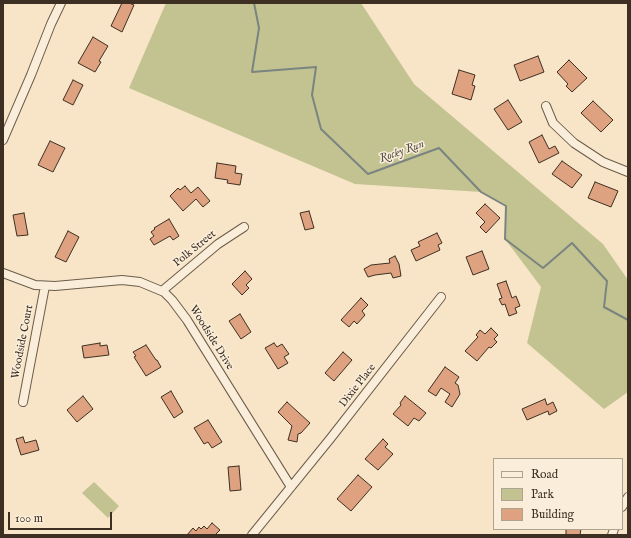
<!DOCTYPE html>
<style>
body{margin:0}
#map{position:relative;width:631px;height:538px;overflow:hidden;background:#f8e5c7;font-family:"IM FELL English",serif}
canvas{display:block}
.frame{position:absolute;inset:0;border:4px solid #3d2f21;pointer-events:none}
.legend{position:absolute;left:493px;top:458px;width:130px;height:72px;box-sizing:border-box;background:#faeedb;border:1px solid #aea291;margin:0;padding:5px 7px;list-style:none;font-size:12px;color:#3d2f21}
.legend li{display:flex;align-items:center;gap:8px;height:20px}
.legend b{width:20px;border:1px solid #aea291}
.scale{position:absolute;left:8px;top:512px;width:104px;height:18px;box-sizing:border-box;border:2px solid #3d2f21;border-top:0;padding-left:5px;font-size:12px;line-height:14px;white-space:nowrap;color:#3d2f21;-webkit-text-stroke:3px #faeedb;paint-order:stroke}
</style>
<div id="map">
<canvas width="631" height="538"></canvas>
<div class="frame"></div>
<ul class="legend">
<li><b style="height:5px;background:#faeedb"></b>Road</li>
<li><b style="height:11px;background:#c3c391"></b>Park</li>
<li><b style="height:11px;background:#dfa281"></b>Building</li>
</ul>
<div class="scale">100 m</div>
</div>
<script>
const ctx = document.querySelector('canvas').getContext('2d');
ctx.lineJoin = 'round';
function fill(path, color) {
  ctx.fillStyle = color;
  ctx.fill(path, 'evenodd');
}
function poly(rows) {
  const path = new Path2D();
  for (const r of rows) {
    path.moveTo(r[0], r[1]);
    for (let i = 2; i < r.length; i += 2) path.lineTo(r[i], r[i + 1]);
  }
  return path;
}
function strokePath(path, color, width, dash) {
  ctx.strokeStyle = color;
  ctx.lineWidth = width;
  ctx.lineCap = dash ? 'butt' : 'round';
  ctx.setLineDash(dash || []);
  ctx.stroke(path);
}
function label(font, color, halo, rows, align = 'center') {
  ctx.font = font + ' "IM FELL English",serif';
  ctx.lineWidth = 3;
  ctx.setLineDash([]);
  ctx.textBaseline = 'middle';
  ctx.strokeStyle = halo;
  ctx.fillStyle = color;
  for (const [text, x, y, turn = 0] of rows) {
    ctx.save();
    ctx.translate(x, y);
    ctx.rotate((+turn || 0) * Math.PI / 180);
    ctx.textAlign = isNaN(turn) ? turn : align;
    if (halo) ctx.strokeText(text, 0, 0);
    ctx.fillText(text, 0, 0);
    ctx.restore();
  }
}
fill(poly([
 [166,3,361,3,414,84,603,244,628,280,628,392,604,409,527,343,541,287,505,239,506,206,481,192,355,184,129,88],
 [94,482,119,506,108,518,82,493]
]), '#c3c391');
strokePath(poly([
 [254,3,259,28,252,72,316,67,312,95,321,129,368,174,439,148,481,192,506,206,505,239,543,268,572,243,607,281,604,307,628,320]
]), '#7a8480', 2);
const building = poly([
 [122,3,129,3,134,5,122,32,111,26,122,3],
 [93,37,108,46,99,61,101,62,95,72,78,63,93,37],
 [538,56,544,72,520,81,514,65,538,56],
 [569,60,587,78,572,92,566,86,568,84,557,72,569,60],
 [459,70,475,75,472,85,475,86,471,100,452,94,459,70],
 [73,80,83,85,73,105,63,100,73,80],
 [508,100,522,122,508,130,494,109,508,100],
 [593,101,613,120,601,132,581,113,593,101],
 [542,135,549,149,555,146,559,153,539,163,529,142,542,135],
 [50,141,65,148,53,172,38,165,50,141],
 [562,161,582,175,572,188,552,174,562,161],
 [217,163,236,166,235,173,242,174,240,185,227,183,228,180,215,178,217,163],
 [595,182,618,191,611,207,588,198,595,182],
 [185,186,191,193,198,187,210,201,203,207,196,199,183,211,170,196,178,188,180,190,185,186],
 [485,204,500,218,486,233,480,227,485,222,476,213,485,204],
 [309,211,314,228,305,230,300,213,309,211],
 [24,213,28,235,17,236,13,215,24,213],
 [169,219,179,236,173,240,170,236,154,245,150,239,154,236,151,232,155,229,154,228,169,219],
 [68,231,79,237,66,262,55,257,68,231],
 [437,233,442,243,438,245,440,250,416,261,411,250,420,246,418,242,437,233],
 [482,251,489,269,473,275,466,257,482,251],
 [395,256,399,264,401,276,393,278,391,273,375,275,368,277,364,269,371,265,390,263,389,259,395,256],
 [245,271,252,279,246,285,249,288,242,295,232,284,245,271],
 [506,281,512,298,516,296,520,306,515,308,517,313,509,316,505,304,502,305,499,299,502,298,497,284,506,281],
 [361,298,368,305,362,311,365,315,357,324,354,321,349,327,341,320,361,298],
 [240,314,251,332,241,339,229,321,240,314],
 [491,328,498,335,494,339,497,342,491,348,489,347,477,361,465,351,478,337,476,335,480,330,485,334,491,328],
 [100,343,100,346,107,345,109,355,84,358,82,346,100,343],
 [274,343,277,347,282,344,289,354,284,357,288,363,278,369,265,348,274,343],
 [146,345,156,360,157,360,161,367,146,376,134,357,136,356,133,352,146,345],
 [343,352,352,360,334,381,325,373,343,352],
 [445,367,459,377,455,383,458,385,460,394,452,407,445,402,450,394,441,388,436,396,428,391,445,367],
 [171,391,183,412,174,418,161,397,171,391],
 [83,396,93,409,77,422,67,410,83,396],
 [405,396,426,413,419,421,414,418,408,426,393,414,401,405,400,403,405,396],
 [545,399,547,405,553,402,557,411,549,415,548,411,527,420,522,409,545,399],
 [287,402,310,423,301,433,298,434,297,442,288,440,292,426,278,412,287,402],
 [208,420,222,442,212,448,208,442,204,444,194,428,208,420],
 [23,437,25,443,36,440,39,450,21,455,16,439,23,437],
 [383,439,388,444,385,447,393,454,378,470,365,459,383,439],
 [239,466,241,490,230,491,228,467,239,466],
 [358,475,372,487,351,511,337,499,358,475],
 [212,523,220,530,215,535,187,535,193,528,196,531,199,527,201,529,204,526,207,529,212,523],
 [566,529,581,529,580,535,566,535,566,529]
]);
fill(building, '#dfa281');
strokePath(building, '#3d2f21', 1);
const minor = poly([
 [546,106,553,123,574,143,603,162,628,172],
 [3,140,31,75,51,24,61,3],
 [3,273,35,285,55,286,122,280,140,282,164,292,172,300,187,320,291,487],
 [162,291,218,244,244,227],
 [23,402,45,286],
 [622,507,628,497],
 [252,535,330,439,441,297],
 [612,535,614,529]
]);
strokePath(minor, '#6c5c4a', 10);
strokePath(minor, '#faeedb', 8);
label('11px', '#3d2f21', '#faeedb', [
 ["Polk Street",195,249,-39],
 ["Woodside Drive",211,338,58],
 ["Woodside Court",23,342,-79],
 ["Dixie Place",358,386,-52]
]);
label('italic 12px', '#565249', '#faeedb', [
 ["Rocky Run",402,152,-20]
]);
</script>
